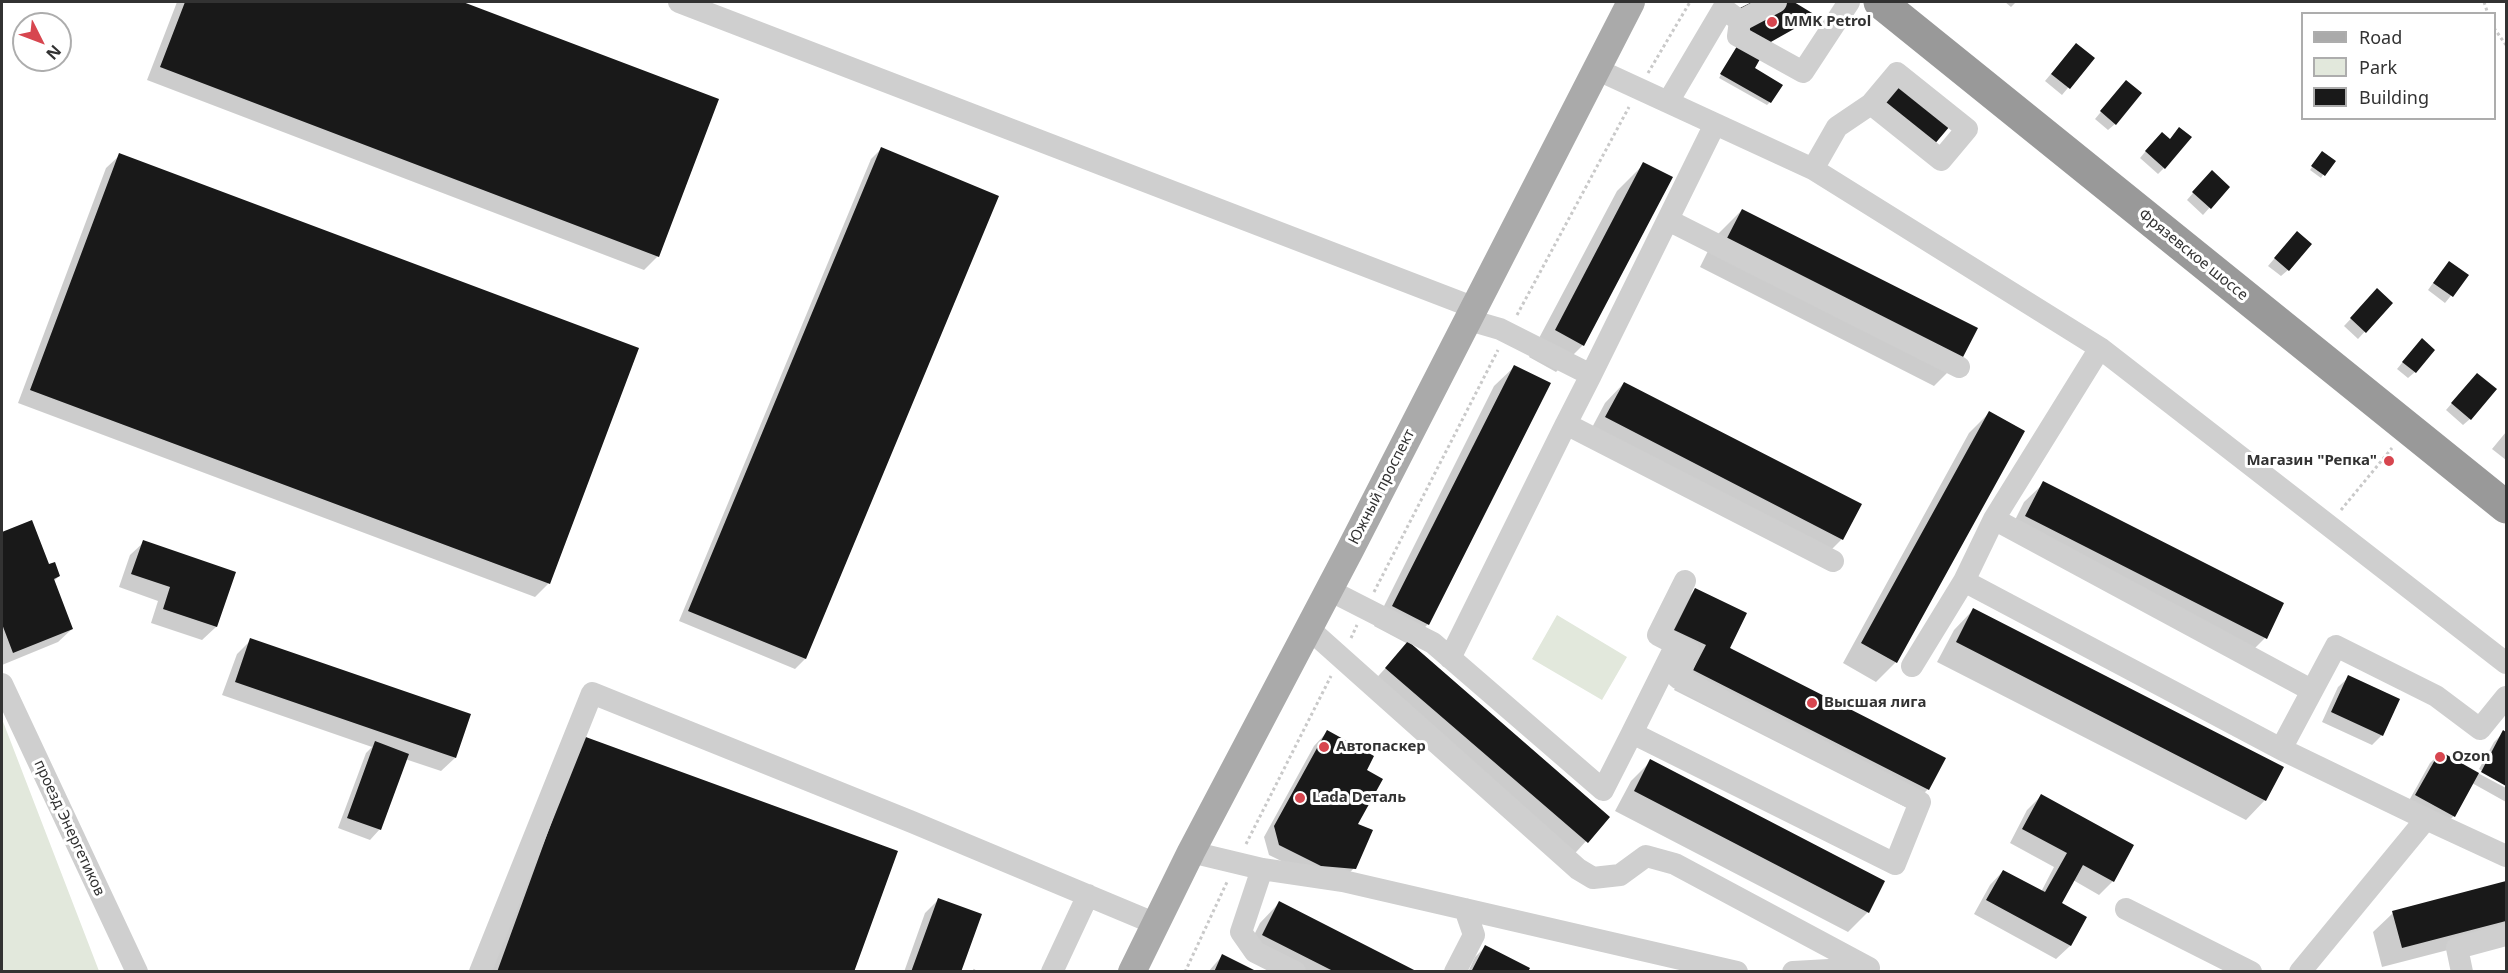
<!DOCTYPE html>
<meta charset="utf-8">
<style>
body{margin:0}
#map{position:relative;width:2508px;height:973px;overflow:hidden;background:#fff;font-family:"Noto Sans",sans-serif}
canvas{display:block}
.frame{position:absolute;inset:0;border:3px solid #323232;pointer-events:none}
.legend{position:absolute;left:2301px;top:12px;width:195px;height:108px;box-sizing:border-box;background:#fff;border:2px solid #adadad;margin:0;padding:8px 10px;list-style:none;font-size:18px;color:#323232}
.legend li{display:flex;align-items:center;gap:12px;height:30px}
.legend b{width:30px;border:2px solid #adadad}
.north{position:absolute;left:12px;top:12px;width:60px;height:60px;box-sizing:border-box;background:#fff;border:2px solid #adadad;border-radius:50%;rotate:132deg;font-size:16px;font-weight:700;line-height:24px;text-align:center;color:#323232}
.north::after{content:'';display:block;margin:auto;width:21px;height:27px;background:#d7464f;clip-path:polygon(50% 0,100% 100%,50% 72%,0 100%)}
</style>
<div id="map">
<canvas width="2508" height="973"></canvas>
<div class="frame"></div>
<ul class="legend">
<li><b style="height:8px;background:#aaa"></b>Road</li>
<li><b style="height:16px;background:#e2e8dc"></b>Park</li>
<li><b style="height:16px;background:#191919"></b>Building</li>
</ul>
<div class="north">N</div>
</div>
<script>
const ctx = document.querySelector('canvas').getContext('2d');
ctx.lineJoin = 'round';
function fill(path, color) {
  ctx.fillStyle = color;
  ctx.fill(path, 'evenodd');
}
function poly(rows) {
  const path = new Path2D();
  for (const r of rows) {
    path.moveTo(r[0], r[1]);
    for (let i = 2; i < r.length; i += 2) path.lineTo(r[i], r[i + 1]);
  }
  return path;
}
function strokePath(path, color, width, dash) {
  ctx.strokeStyle = color;
  ctx.lineWidth = width;
  ctx.lineCap = dash ? 'butt' : 'round';
  ctx.setLineDash(dash || []);
  ctx.stroke(path);
}
function label(font, color, halo, rows, align = 'center') {
  ctx.font = font + ' "Noto Sans",sans-serif';
  ctx.lineWidth = 6;
  ctx.setLineDash([]);
  ctx.textBaseline = 'middle';
  ctx.strokeStyle = halo;
  ctx.fillStyle = color;
  for (const [text, x, y, turn = 0] of rows) {
    ctx.save();
    ctx.translate(x, y);
    ctx.rotate((+turn || 0) * Math.PI / 180);
    ctx.textAlign = isNaN(turn) ? turn : align;
    if (halo) ctx.strokeText(text, 0, 0);
    ctx.fillText(text, 0, 0);
    ctx.restore();
  }
}
fill(poly([
 [1557,615,1627,657,1602,700,1532,659],
 [2,719,99,971,2,971]
]), '#e2e8dc');
fill(poly([
 [177,2,459,2,717,100,658,256,644,270,147,80],
 [1755,2,1792,2,1814,16,1767,44,1753,69,1770,102,1767,105,1719,78,1748,29],
 [2005,2,2016,2,2011,7],
 [2070,51,2093,58,2062,95,2045,81],
 [2120,89,2115,124,2108,130,2095,119],
 [2155,140,2164,168,2158,174,2140,158],
 [881,149,997,197,805,659,795,669,679,621,871,159],
 [120,155,637,348,548,584,535,597,18,403,106,168],
 [2320,156,2323,175,2321,178,2310,170],
 [1644,164,1583,345,1556,372,1529,357,1617,191],
 [2205,179,2228,187,2203,215,2187,200],
 [1742,210,1961,359,1934,386,1700,267,1715,237],
 [2291,239,2288,270,2281,276,2268,266],
 [2443,269,2467,276,2445,303,2428,290],
 [2377,291,2391,303,2358,339,2344,326],
 [2415,347,2415,372,2408,378,2397,369],
 [1514,367,1428,624,1409,644,1608,817,1567,862,1367,688,1408,644,1374,626,1494,386],
 [2471,381,2470,419,2463,425,2446,410],
 [1624,383,1842,539,1822,559,1587,437,1605,403],
 [1989,413,1896,662,1876,682,1843,663,1969,433],
 [2506,432,2506,460,2492,449],
 [2044,483,2265,638,2246,657,2007,536,2024,502],
 [31,522,48,566,59,576,53,582,72,629,58,642,2,665,2,534],
 [144,542,234,573,216,627,202,640,151,623,158,601,119,587,130,555],
 [1695,590,1729,647,1928,789,1909,809,1674,690,1690,660,1665,640,1685,600],
 [1973,610,2265,800,2246,820,1937,662,1954,630],
 [251,640,455,758,441,771,405,759,380,829,370,840,338,828,366,753,372,747,222,695,237,654],
 [2349,677,2382,735,2372,745,2322,722,2338,687],
 [1327,732,1356,824,1354,868,1344,879,1310,875,1269,855,1264,837,1314,746],
 [2504,732,2506,734,2506,785,2479,769,2494,742],
 [570,751,852,972,490,972],
 [2440,753,2506,788,2506,802,2472,783,2454,816,2443,826,2406,806,2430,763],
 [1651,761,1883,882,1868,912,1848,932,1615,811,1631,781],
 [2041,796,2113,881,2099,895,2073,880,2060,904,2085,917,2070,946,2056,959,1974,914,1990,885,2003,871,2041,892,2054,867,2010,843,2027,810],
 [2506,883,2506,935,2382,967,2373,932,2393,913],
 [939,899,960,972,904,972,925,913],
 [1279,903,1414,972,1277,972,1244,955,1260,923],
 [1485,947,1527,972,1468,972,1475,957],
 [1222,956,1253,972,1208,972]
]), '#0003');
fill(poly([
 [185,2,463,2,719,99,659,257,160,67],
 [1752,2,1794,2,1817,16,1769,43,1755,68,1783,85,1771,103,1720,74,1750,25,1740,8],
 [2076,43,2095,58,2070,89,2051,74],
 [2126,80,2142,93,2116,125,2100,111],
 [1899,83,1950,126,1933,146,1883,103],
 [2179,127,2192,137,2165,169,2145,151,2162,132,2170,139],
 [881,147,999,196,806,659,688,611],
 [2322,151,2336,161,2325,176,2311,166],
 [119,153,639,348,550,584,30,390],
 [1643,162,1673,177,1584,346,1555,330],
 [2212,170,2230,187,2211,209,2192,192],
 [1742,209,1978,328,1962,359,1726,240],
 [2297,231,2312,244,2289,271,2274,258],
 [2449,261,2469,275,2453,297,2433,283],
 [2377,288,2393,303,2366,333,2350,318],
 [2422,338,2435,350,2416,373,2402,362],
 [1514,365,1551,383,1429,625,1392,606],
 [2477,373,2497,389,2471,420,2451,403],
 [1624,382,1862,504,1843,540,1605,417],
 [1989,411,2025,431,1897,663,1861,643],
 [2043,481,2284,603,2267,639,2025,516],
 [32,520,49,564,55,562,60,576,54,579,73,629,13,653,2,624,2,532],
 [143,540,236,572,217,627,163,609,170,587,131,574],
 [1695,588,1747,613,1730,648,1946,758,1929,790,1693,670,1706,645,1674,630],
 [1973,608,2284,767,2266,801,1956,642],
 [250,638,471,714,456,758,235,682],
 [1408,641,1610,817,1588,843,1385,668],
 [2348,675,2400,699,2383,736,2331,712],
 [1327,730,1374,756,1367,770,1383,779,1358,824,1373,830,1356,869,1321,866,1279,845,1274,826],
 [2503,730,2506,732,2506,786,2481,772],
 [583,736,898,851,854,972,497,972],
 [375,741,409,754,381,830,347,818],
 [2440,751,2479,773,2455,817,2415,795],
 [1650,759,1885,881,1869,913,1634,791],
 [2041,794,2134,845,2114,882,2083,865,2062,903,2087,917,2071,946,1986,900,2003,870,2045,892,2067,853,2022,829],
 [2506,881,2506,921,2402,948,2392,911],
 [938,898,982,914,961,972,911,972],
 [1279,901,1418,972,1335,972,1262,935],
 [1485,945,1530,968,1528,972,1471,972],
 [1222,954,1258,972,1214,972]
]), '#191919');
strokePath(poly([
 [2484,2,2488,14],
 [2494,28,2506,45],
 [1648,73,1690,2],
 [1517,315,1629,107],
 [2341,510,2392,448],
 [1374,592,1498,350],
 [1351,638,1357,625],
 [1246,844,1331,676],
 [973,970,976,972],
 [1185,972,1227,882]
]), '#c9c9c9', 3, [3, 3]);
strokePath(poly([
 [679,2,1475,308],
 [1728,12,1740,21,1776,2],
 [1740,21,1738,36,1803,72,1849,2],
 [1596,69,1813,169,2100,348,2506,663],
 [1668,102,1723,9],
 [1813,169,1837,127,1871,104,1897,73,1967,129,1941,160,1871,104],
 [1668,220,1959,367],
 [1469,320,1500,329,1591,375,1566,424,1833,561],
 [1591,375,1715,124],
 [1994,519,2311,690],
 [1964,581,2281,749,2426,819],
 [1329,590,1433,643,1603,790,1632,733,1895,864,1920,802,1678,678,1689,651,1658,635,1685,581],
 [1308,628,1578,869,1593,878,1620,875,1646,856,1675,864,1869,968],
 [1450,658,1566,424],
 [1912,666,1964,581,1994,519,2100,348],
 [2,684,137,972],
 [1632,733,1676,645],
 [2281,749,2336,646,2436,696,2480,729,2506,697],
 [1191,852,1262,869,1343,881,1737,972],
 [1262,869,1241,932,1255,952,1295,972],
 [2126,909,2251,972],
 [480,972,592,693,912,822,1156,924],
 [1052,972,1088,895],
 [1455,972,1474,935,1465,909],
 [1793,972,1866,968],
 [2300,972,2426,819,2506,856],
 [2462,972,2457,948,2506,935]
]), '#cfcfcf', 22);
strokePath(poly([
 [1132,972,1191,852,1350,550,1631,2]
]), '#aaa', 28);
strokePath(poly([
 [1880,2,2506,507]
]), '#999', 33);
for (const [x, y, r, color] of [
 [1772,22,6,"#d7464f"],
 [2389,461,6,"#d7464f"],
 [1812,703,6,"#d7464f"],
 [1324,747,6,"#d7464f"],
 [2440,757,6,"#d7464f"],
 [1300,798,6,"#d7464f"]
]) {
  const dot = new Path2D();
  dot.arc(x, y, r, 0, 2 * Math.PI);
  ctx.fillStyle = color;
  ctx.fill(dot);
  strokePath(dot, '#fff', 2);
}
label('bold 15px', '#323232', '#fff', [
 ["MMK Petrol",1784,22],
 ["Магазин \"Репка\"",2377,461,"right"],
 ["Высшая лига",1824,703],
 ["Автопаскер",1336,747],
 ["Ozon",2452,757],
 ["Lada Dеталь",1312,798]
], 'left');
label('15px', '#323232', '#fff', [
 ["Фрязевское шоссе",2193,255,39],
 ["Южный проспект",1382,487,-63],
 ["проезд Энергетиков",69,828,65]
]);
</script>
